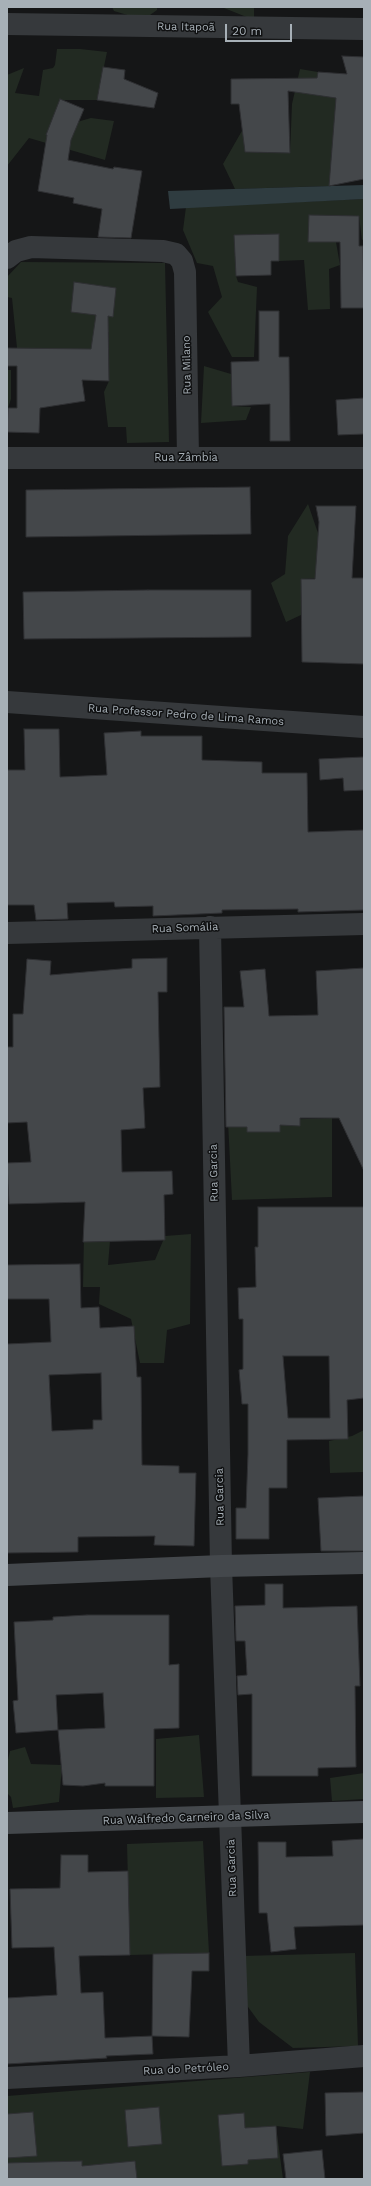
<!DOCTYPE html>
<meta charset="utf-8">
<style>
body{margin:0}
#map{position:relative;width:371px;height:2186px;overflow:hidden;background:#151617;font-family:"Work Sans",sans-serif}
canvas{display:block}
.frame{position:absolute;inset:0;border:8px solid #a7b0b7;pointer-events:none}
.scale{position:absolute;left:225px;top:24px;width:67px;height:18px;box-sizing:border-box;border:2px solid #a7b0b7;border-top:0;padding-left:5px;font-size:12px;line-height:14px;white-space:nowrap;color:#a7b0b7;-webkit-text-stroke:3px #101112;paint-order:stroke}
</style>
<div id="map">
<canvas width="371" height="2186"></canvas>
<div class="frame"></div>
<div class="scale">20 m</div>
</div>
<script>
const ctx = document.querySelector('canvas').getContext('2d');
ctx.lineJoin = 'round';
function fill(path, color) {
  ctx.fillStyle = color;
  ctx.fill(path, 'evenodd');
}
function poly(rows) {
  const path = new Path2D();
  for (const r of rows) {
    path.moveTo(r[0], r[1]);
    for (let i = 2; i < r.length; i += 2) path.lineTo(r[i], r[i + 1]);
  }
  return path;
}
function strokePath(path, color, width, dash) {
  ctx.strokeStyle = color;
  ctx.lineWidth = width;
  ctx.lineCap = dash ? 'butt' : 'round';
  ctx.setLineDash(dash || []);
  ctx.stroke(path);
}
function label(font, color, halo, rows, align = 'center') {
  ctx.font = font + ' "Work Sans",sans-serif';
  ctx.lineWidth = 3;
  ctx.setLineDash([]);
  ctx.textBaseline = 'middle';
  ctx.strokeStyle = halo;
  ctx.fillStyle = color;
  for (const [text, x, y, turn = 0] of rows) {
    ctx.save();
    ctx.translate(x, y);
    ctx.rotate((+turn || 0) * Math.PI / 180);
    ctx.textAlign = isNaN(turn) ? turn : align;
    if (halo) ctx.strokeText(text, 0, 0);
    ctx.fillText(text, 0, 0);
    ctx.restore();
  }
}
fill(poly([
 [112,7,157,7,157,10,150,15,134,17,114,11],
 [221,7,254,7,254,20,224,8],
 [57,49,80,49,107,52,97,100,60,100,46,135,69,144,77,122,91,118,114,121,105,160,29,138,7,166,7,75,24,68,15,93,39,96,43,70,53,68,55,65],
 [300,69,318,72,315,95,336,98,329,186,235,189,223,164,243,129,245,152,290,153,292,104],
 [364,199,364,239,362,240,359,216,309,215,336,242,340,265,329,269,330,309,308,310,304,260,279,261,279,234,234,235,236,276,238,282,257,287,254,357,232,357,208,312,222,297,213,266,197,263,183,230,186,207],
 [21,262,165,263,169,442,127,443,126,427,108,427,104,392,109,381,109,332,95,332,91,350,17,348,12,298,7,297,7,277],
 [204,366,231,374,232,406,251,407,246,420,201,423],
 [7,370,11,370,11,399,8,408,7,432],
 [308,504,318,533,319,522,316,574,319,578,301,579,301,615,286,622,271,583,285,574,288,536],
 [332,1118,332,1197,232,1200,228,1122],
 [191,1234,190,1324,167,1330,164,1363,140,1363,131,1319,99,1304,100,1287,83,1287,84,1235,110,1241,108,1265,155,1260,165,1236],
 [364,1430,364,1472,330,1473,329,1441,352,1436],
 [199,1735,204,1797,156,1798,156,1739],
 [25,1747,31,1764,62,1765,59,1802,13,1808,11,1797,7,1793,7,1764,10,1751],
 [364,1773,364,1799,332,1801,330,1778],
 [203,1841,209,1953,130,1955,127,1844],
 [355,1953,358,2046,293,2048,259,2022,243,2000,242,1956],
 [310,2072,303,2129,276,2126,283,2179,7,2179,7,2096]
]), '#222a22');
fill(poly([
 [364,185,364,199,170,209,168,191]
]), '#2f3c40');
const building = poly([
 [342,56,364,57,364,179,329,186,336,98,288,91,290,153,245,152,239,104,231,104,231,79,317,78,318,72,347,74,342,56],
 [103,67,125,70,124,79,158,93,154,108,97,100,103,67],
 [60,99,84,109,71,140,68,160,113,169,114,167,142,171,131,238,98,237,102,209,73,203,74,198,38,191,47,135,46,135,60,99],
 [309,215,359,216,359,246,363,246,364,308,341,308,340,242,308,242,309,215],
 [279,234,279,261,271,261,271,275,236,276,234,235,279,234],
 [74,282,116,288,113,317,108,316,109,381,82,380,85,401,40,408,39,433,7,432,8,408,17,408,17,366,7,366,7,348,91,349,96,315,71,312,74,282],
 [259,311,279,311,279,357,289,357,290,441,270,441,270,404,232,406,231,362,259,361,259,311],
 [364,398,364,434,338,435,336,400,364,398],
 [250,487,251,534,26,537,26,490,250,487],
 [316,506,356,506,352,578,364,578,364,664,302,662,301,579,315,579,319,522,316,506],
 [148,590,251,590,251,637,24,639,23,592,148,590],
 [24,729,59,729,60,777,107,775,104,733,141,731,141,736,202,736,202,760,262,762,262,773,307,773,308,832,364,830,364,910,298,912,298,909,222,910,222,913,153,916,153,906,115,907,114,902,67,903,68,919,36,920,34,905,7,905,7,770,25,770,24,729],
 [364,757,364,790,344,791,343,778,320,780,319,759,364,757],
 [167,958,167,992,158,992,160,1087,143,1088,145,1128,121,1130,122,1172,172,1171,173,1194,164,1195,165,1240,83,1242,85,1202,9,1204,7,1163,31,1162,27,1122,7,1123,7,1047,13,1047,13,1014,23,1014,27,959,51,961,50,975,132,968,132,959,167,958],
 [364,968,364,1171,339,1118,300,1118,300,1126,280,1125,280,1132,247,1132,247,1127,226,1127,224,1007,244,1007,240,971,265,969,269,1016,318,1015,316,971,364,968],
 [258,1207,364,1207,364,1398,347,1400,348,1439,287,1440,287,1488,269,1488,269,1539,236,1539,236,1508,246,1508,248,1454,248,1404,242,1404,239,1370,243,1369,243,1319,239,1319,238,1288,256,1287,255,1247,258,1247,258,1207],
 [283,1356,329,1356,330,1418,288,1418,283,1356],
 [80,1264,81,1308,99,1307,100,1328,134,1326,137,1377,141,1377,142,1465,179,1466,179,1473,196,1473,194,1546,154,1545,155,1536,78,1537,78,1552,7,1553,7,1344,51,1342,49,1299,7,1299,7,1265,80,1264],
 [101,1373,102,1420,93,1420,93,1429,52,1431,49,1375,101,1373],
 [364,1496,364,1551,321,1551,318,1498,364,1496],
 [265,1584,283,1584,283,1608,357,1606,360,1686,355,1686,356,1767,318,1768,318,1776,252,1776,252,1694,238,1695,237,1676,247,1675,245,1641,236,1641,235,1606,265,1605,265,1584],
 [87,1615,169,1615,169,1665,179,1664,179,1728,154,1729,154,1786,105,1786,105,1783,83,1786,63,1785,58,1730,16,1733,13,1701,18,1700,14,1622,53,1620,53,1617,87,1615],
 [103,1693,105,1728,58,1730,56,1695,103,1693],
 [364,1839,364,1925,294,1927,296,1949,271,1952,267,1913,259,1913,258,1842,286,1842,286,1857,333,1856,332,1841,364,1839],
 [61,1855,88,1855,88,1872,128,1871,130,1955,79,1956,81,1993,103,1992,105,2038,152,2036,153,2054,106,2056,107,2058,7,2064,7,1998,57,1995,54,1947,12,1948,10,1889,60,1888,61,1855],
 [209,1953,209,1971,192,1971,189,2037,152,2036,153,1954,209,1953],
 [364,2092,364,2133,326,2136,325,2093,364,2092],
 [159,2107,162,2144,128,2147,125,2110,159,2107],
 [33,2112,37,2156,7,2158,7,2114,33,2112],
 [244,2113,245,2128,276,2126,278,2158,248,2160,248,2164,222,2166,218,2115,244,2113],
 [322,2150,325,2179,286,2179,283,2154,322,2150],
 [82,2161,82,2166,135,2161,137,2179,7,2179,7,2163,82,2161]
]);
fill(building, '#44474a');
strokePath(building, '#2f3033', 1);
strokePath(poly([
 [7,24,364,29],
 [7,258,16,251,31,247,163,251,176,254,182,261,185,272,188,458],
 [7,458,364,458],
 [7,702,364,727],
 [210,927,221,1566,239,2066],
 [7,933,364,924],
 [7,2078,239,2066,364,2056]
]), '#36393c', 22);
strokePath(poly([
 [7,1575,221,1566,364,1563],
 [7,1823,364,1812]
]), '#44484c', 22);
label('11px', '#a7b0b7', '#101112', [
 ["Rua Itapoã",186,27,1],
 ["Rua Milano",187,365,-91],
 ["Rua Zâmbia",186,458],
 ["Rua Professor Pedro de Lima Ramos",186,715,4],
 ["Rua Somália",185,928,-2],
 ["Rua Garcia",214,1173,-91],
 ["Rua Garcia",220,1497,-91],
 ["Rua Walfredo Carneiro da Silva",186,1818,-2],
 ["Rua Garcia",232,1868,-92],
 ["Rua do Petróleo",186,2069,-3]
]);
</script>
